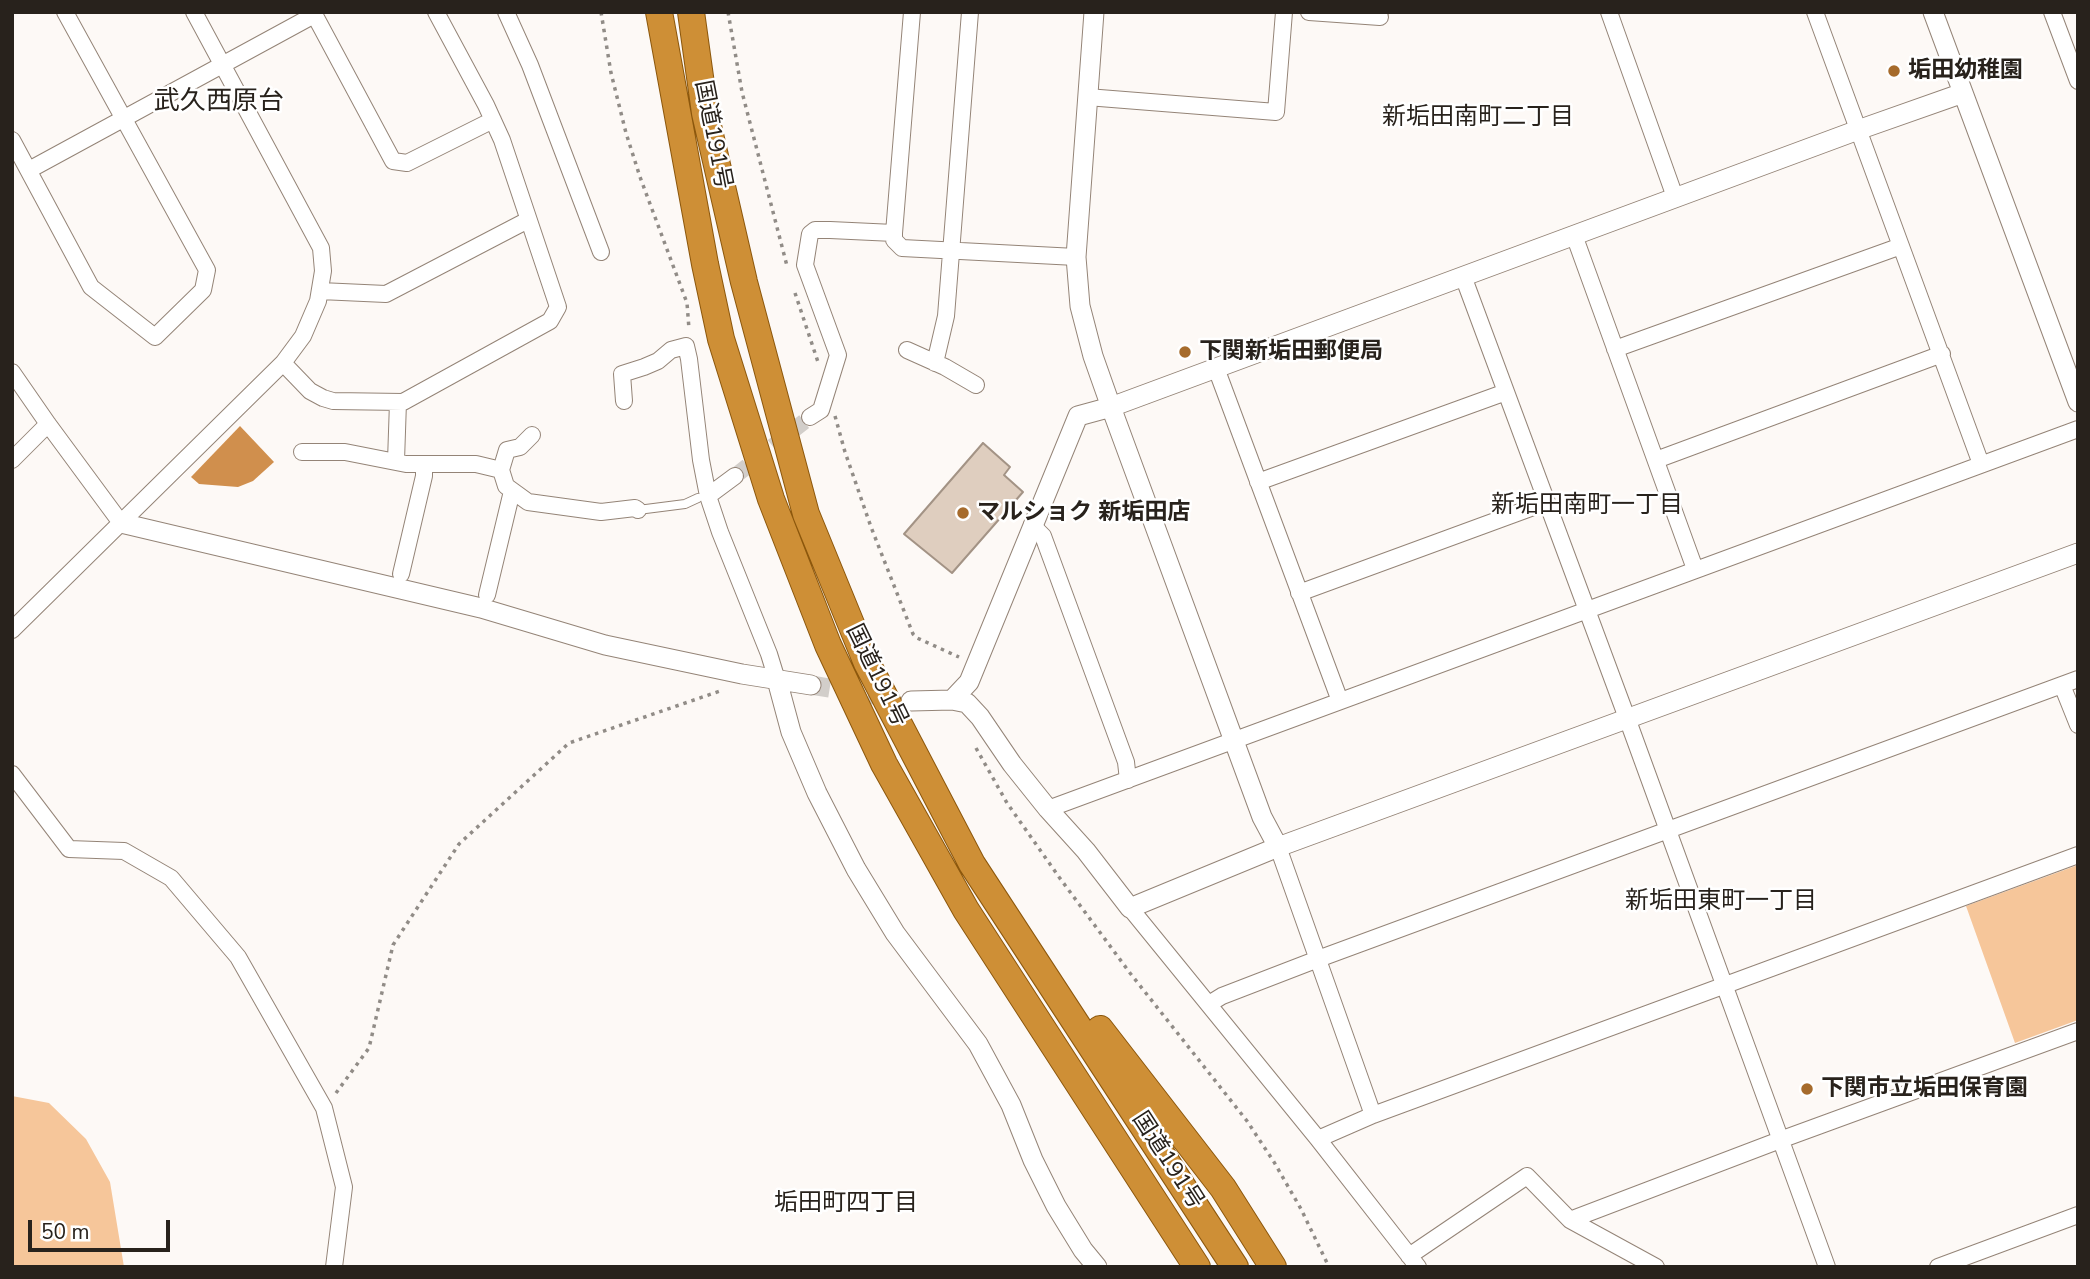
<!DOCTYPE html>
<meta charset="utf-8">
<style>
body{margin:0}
#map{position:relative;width:2090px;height:1279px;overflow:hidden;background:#fdf9f6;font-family:"Nunito Sans",sans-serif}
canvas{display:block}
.frame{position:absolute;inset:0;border:14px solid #28221c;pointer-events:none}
.scale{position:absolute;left:28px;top:1220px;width:142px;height:32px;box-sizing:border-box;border:4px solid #28221c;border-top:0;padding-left:9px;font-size:21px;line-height:24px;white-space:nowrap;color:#28221c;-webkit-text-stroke:5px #fff;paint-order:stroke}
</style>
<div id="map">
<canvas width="2090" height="1279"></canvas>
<div class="frame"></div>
<div class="scale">50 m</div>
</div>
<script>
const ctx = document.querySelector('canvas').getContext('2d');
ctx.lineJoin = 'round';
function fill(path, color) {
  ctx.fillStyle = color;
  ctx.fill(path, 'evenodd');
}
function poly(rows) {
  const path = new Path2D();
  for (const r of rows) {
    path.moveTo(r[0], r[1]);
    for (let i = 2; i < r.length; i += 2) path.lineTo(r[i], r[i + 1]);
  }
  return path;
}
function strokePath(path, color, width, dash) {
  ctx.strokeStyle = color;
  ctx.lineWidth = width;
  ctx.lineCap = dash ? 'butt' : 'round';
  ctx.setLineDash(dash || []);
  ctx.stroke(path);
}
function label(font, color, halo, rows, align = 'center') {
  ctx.font = font + ' "Nunito Sans","Noto Sans JP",sans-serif';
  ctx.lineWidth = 5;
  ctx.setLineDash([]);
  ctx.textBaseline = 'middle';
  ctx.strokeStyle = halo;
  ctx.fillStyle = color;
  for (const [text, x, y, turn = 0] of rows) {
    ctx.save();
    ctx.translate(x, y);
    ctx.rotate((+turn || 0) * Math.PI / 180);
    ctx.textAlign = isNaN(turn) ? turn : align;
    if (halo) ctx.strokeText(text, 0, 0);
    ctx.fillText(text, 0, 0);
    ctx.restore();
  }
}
fill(poly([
 [2078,865,2078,1020,2015,1043,1966,906],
 [12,1096,49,1103,86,1139,110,1182,124,1267,12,1267]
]), '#f6c69a');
fill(poly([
 [240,426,274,462,253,481,238,487,199,484,191,477]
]), '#d08f4d');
const building = poly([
 [983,443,1010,467,1004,475,1023,492,952,573,904,534,983,443]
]);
fill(building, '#dfcebf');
strokePath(building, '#a39385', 2);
strokePath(poly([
 [735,476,810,417]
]), '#d2ceca', 16, [16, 8]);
strokePath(poly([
 [811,685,892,698]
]), '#d2ceca', 19, [19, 10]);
const service = poly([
 [638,510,685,504,698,498]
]);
const minor = poly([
 [313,12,393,161,407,163,493,120],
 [506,12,530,65,601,252],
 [1309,12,1380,17],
 [1609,12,1675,197],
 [1815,12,1981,464],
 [2052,12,2078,81],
 [1087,97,1276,112,1284,12],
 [12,140,91,287,155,337,203,290,207,270,65,12],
 [29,170,314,15],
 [894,233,912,12],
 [1574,235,1695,569],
 [1463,276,1627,718,1827,1267],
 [320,291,386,294,528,220],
 [1615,349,1901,246],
 [907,350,945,367,976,385],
 [283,363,310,391,323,398,333,401,403,402,550,321,558,307,502,140,486,105,436,12],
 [935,363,946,316,970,12],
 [1216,368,1340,701],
 [12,372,48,424,121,523],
 [624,401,622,374,644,367,658,361,671,350,686,346,689,359,701,460,708,496,720,532,769,654,777,680],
 [810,417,821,410,838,355,805,265,810,234,815,230,830,230,894,233,894,240,902,248,1076,257],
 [302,452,345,452,406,464,476,464,501,470,506,486,528,502,601,512,635,508,638,510],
 [12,460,48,424],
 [1656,460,1942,354],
 [396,461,398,402],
 [501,470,507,450,520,447,532,435],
 [1258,482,1506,392],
 [708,496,735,476],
 [1032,525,1043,536,1126,762,1128,780],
 [401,574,424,476,424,464],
 [1299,593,1547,502],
 [487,595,512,491],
 [12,630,283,363,303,336,318,301,323,271,321,248,194,12],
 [2062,685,2078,725],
 [12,774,69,849,124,851,171,878,238,957,324,1108,344,1187,334,1267],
 [1048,809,2078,429],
 [1278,847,1373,1115],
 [1130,908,1318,1139,1418,1267],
 [1209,1004,1222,996,1318,959,2078,679],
 [1318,1139,1373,1115,2078,855],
 [1570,1220,1780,1140,2078,1031],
 [1409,1256,1527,1176,1570,1220,1656,1267],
 [1938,1267,2078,1215]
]);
const tertiary = poly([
 [1094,12,1076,257,1080,306,1093,356,1111,407,1262,817,1278,847],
 [1933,12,2078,402],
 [121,523,481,608,605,645,742,674,811,685],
 [777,680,791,732,817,793,856,869,895,933,978,1044,1011,1105,1033,1160,1056,1206,1083,1250,1097,1267],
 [952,700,969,682,1078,416,1111,407,1858,130,1963,93],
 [911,701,952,700,967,703,980,717,1012,764,1048,809,1086,851,1130,908,1278,847,2078,553]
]);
const trunk = poly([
 [659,12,705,264,721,339,771,499,828,645,884,764,966,910,1197,1267],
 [691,12,705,113,744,282,806,514,867,663,972,864,1235,1267],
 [1100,1029,1223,1188,1273,1267]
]);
strokePath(service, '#948477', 10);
strokePath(minor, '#948477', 18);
strokePath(tertiary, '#948477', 21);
strokePath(trunk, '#8c570c', 28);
strokePath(poly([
 [601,12,611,73,626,133,640,177,687,303,689,329],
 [728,12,742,92,787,266],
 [795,293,818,362],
 [835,416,845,452,871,527,913,634,917,638,959,657],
 [976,748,1007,803,1059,877,1130,973,1247,1121,1274,1162,1301,1209,1329,1267],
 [336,1093,369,1048,393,945,459,844,569,743,723,690]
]), '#918c87', 3.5, [3.5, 5]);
strokePath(service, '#fff', 8);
strokePath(minor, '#fff', 16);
strokePath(tertiary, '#fff', 19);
strokePath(trunk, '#ce8f36', 26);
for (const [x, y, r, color] of [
 [1894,71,7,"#a66b2c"],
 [1185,352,7,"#a66b2c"],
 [963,513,7,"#a66b2c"],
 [1807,1089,7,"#a66b2c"]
]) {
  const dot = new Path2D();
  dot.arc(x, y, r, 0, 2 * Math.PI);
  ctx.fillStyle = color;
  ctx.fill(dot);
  strokePath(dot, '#fff', 2.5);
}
label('bold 23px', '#28221c', '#fff', [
 ["垢田幼稚園",1908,71],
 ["下関新垢田郵便局",1199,352],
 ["マルショク 新垢田店",977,513],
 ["下関市立垢田保育園",1821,1089]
], 'left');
label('23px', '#28221c', '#fff', [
 ["国道191号",712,135,79],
 ["国道191号",876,676,64],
 ["国道191号",1167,1161,57]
]);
label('24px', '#28221c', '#fff', [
 ["新垢田南町二丁目",1478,118],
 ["新垢田南町一丁目",1587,506],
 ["新垢田東町一丁目",1721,902],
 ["垢田町四丁目",846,1204]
]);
label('26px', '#28221c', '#fff', [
 ["武久西原台",219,103]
]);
</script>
